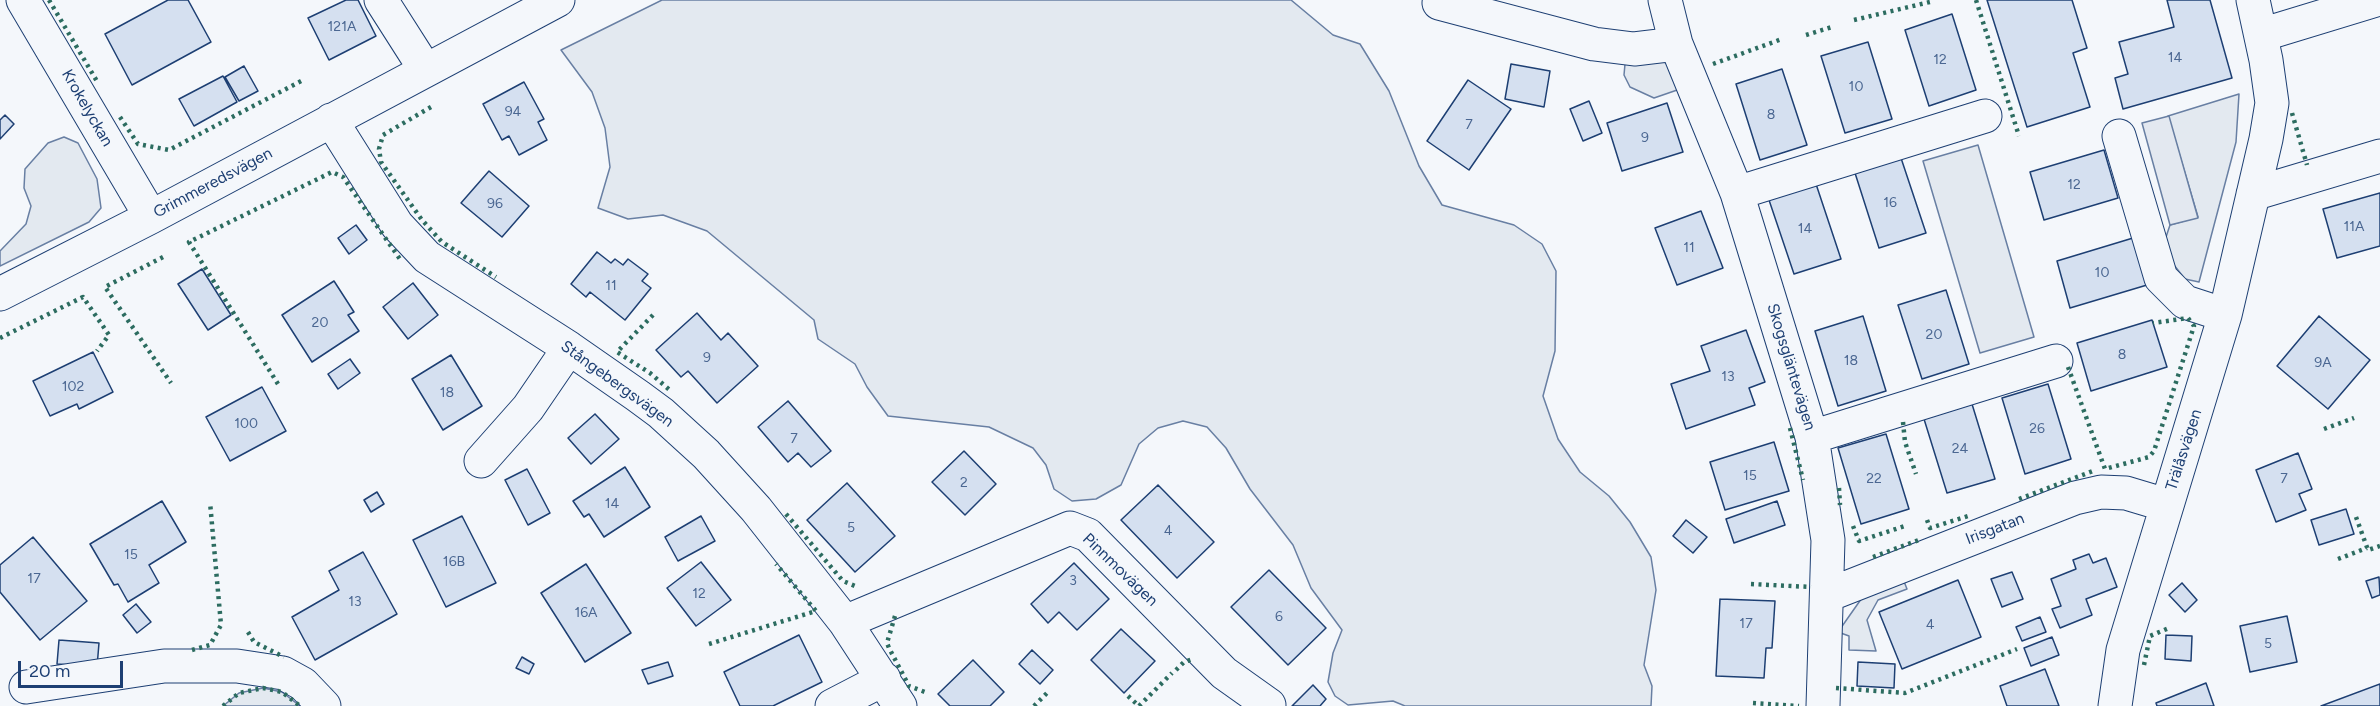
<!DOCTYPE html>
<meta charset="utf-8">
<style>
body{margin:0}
#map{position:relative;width:2380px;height:706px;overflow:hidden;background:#f4f7fb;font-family:Figtree,sans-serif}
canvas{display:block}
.scale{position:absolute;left:18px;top:661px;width:105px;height:27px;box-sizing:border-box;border:3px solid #1d3f73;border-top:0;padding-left:8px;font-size:18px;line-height:21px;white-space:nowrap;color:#1d3f73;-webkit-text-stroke:4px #f4f7fb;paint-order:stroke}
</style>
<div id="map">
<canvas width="2380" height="706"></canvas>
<div class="scale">20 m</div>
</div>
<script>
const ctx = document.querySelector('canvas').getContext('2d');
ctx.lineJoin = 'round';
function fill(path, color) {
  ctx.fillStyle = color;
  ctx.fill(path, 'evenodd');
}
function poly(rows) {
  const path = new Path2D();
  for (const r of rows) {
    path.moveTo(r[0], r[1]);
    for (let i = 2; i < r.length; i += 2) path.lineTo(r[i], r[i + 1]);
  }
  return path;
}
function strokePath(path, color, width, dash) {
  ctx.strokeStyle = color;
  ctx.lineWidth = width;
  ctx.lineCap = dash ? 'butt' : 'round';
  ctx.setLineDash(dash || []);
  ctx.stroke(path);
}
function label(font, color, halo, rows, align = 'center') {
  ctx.font = font + ' Figtree,sans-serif';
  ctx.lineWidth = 4.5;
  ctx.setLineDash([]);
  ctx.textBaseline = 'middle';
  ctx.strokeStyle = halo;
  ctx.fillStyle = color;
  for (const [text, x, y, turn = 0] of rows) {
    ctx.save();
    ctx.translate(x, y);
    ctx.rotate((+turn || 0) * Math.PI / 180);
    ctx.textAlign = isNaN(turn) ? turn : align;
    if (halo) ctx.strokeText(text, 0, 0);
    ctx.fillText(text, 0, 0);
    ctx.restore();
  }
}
const green = poly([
 [662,0,1291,0,1333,35,1360,44,1389,91,1419,166,1442,205,1514,225,1542,244,1556,271,1555,351,1543,396,1558,439,1580,472,1609,496,1630,522,1651,557,1656,590,1644,665,1652,686,1651,706,1405,706,1393,701,1348,705,1335,696,1328,682,1333,653,1342,630,1311,588,1293,545,1250,489,1226,448,1207,427,1183,421,1158,428,1139,444,1121,485,1096,499,1072,501,1054,489,1046,465,1033,448,989,427,888,416,867,387,855,364,818,339,814,320,707,231,663,215,628,219,598,208,610,167,605,128,592,92,561,50,662,0],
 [1649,60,1668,62,1683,88,1654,98,1630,87,1624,75,1625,64,1649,60],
 [2239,94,2236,142,2199,282,2185,279,2170,260,2165,240,2170,225,2198,217,2168,116,2239,94],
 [64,137,78,143,97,179,101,208,89,222,0,266,0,251,26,224,31,206,24,188,25,169,48,143,64,137],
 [1978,145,2034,337,1980,353,1923,161,1978,145],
 [1903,579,1907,589,1878,600,1867,620,1876,651,1849,650,1849,636,1838,632,1864,595,1903,579],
 [263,688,282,692,300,706,223,706,239,693,263,688]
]);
fill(green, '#e3e9f0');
strokePath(green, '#687fa3', 1.5);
const parking = poly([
 [2169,116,2198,218,2170,225,2142,123,2169,116]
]);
fill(parking, '#e3e8f0');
strokePath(parking, '#687fa3', 1.5);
const building = poly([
 [168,0,188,0,211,42,132,85,105,34,168,0],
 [346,0,358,0,376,36,329,60,308,18,346,0],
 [1987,0,2072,0,2087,48,2073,53,2090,107,2027,127,1987,0],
 [2167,0,2210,0,2232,78,2123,109,2115,78,2128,74,2119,42,2174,27,2167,0],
 [1952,14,1976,90,1929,106,1905,30,1952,14],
 [1868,42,1892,119,1845,133,1821,56,1868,42],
 [1511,64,1550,71,1544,107,1505,99,1511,64],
 [244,66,258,91,239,101,225,77,244,66],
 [1782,69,1807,145,1760,160,1736,84,1782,69],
 [223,76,237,102,194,126,179,99,223,76],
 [1468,80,1511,109,1469,170,1427,141,1468,80],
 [524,82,544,119,538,122,547,140,519,155,509,136,502,140,483,104,524,82],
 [1589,101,1602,133,1583,141,1570,109,1589,101],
 [1667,103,1683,152,1622,171,1607,123,1667,103],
 [5,115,14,124,0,139,0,120,5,115],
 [2104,150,2118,198,2044,220,2030,172,2104,150],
 [1901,158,1926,233,1879,248,1855,173,1901,158],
 [489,171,529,206,502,237,461,203,489,171],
 [1816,184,1841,259,1794,274,1769,200,1816,184],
 [2380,193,2380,246,2337,258,2323,209,2380,193],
 [1701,211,1723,268,1677,285,1655,228,1701,211],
 [356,225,367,240,349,254,338,238,356,225],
 [2133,238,2147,285,2070,308,2057,261,2133,238],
 [597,252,611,263,615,259,623,265,628,259,648,274,642,281,651,288,625,320,590,292,586,297,571,284,597,252],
 [202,269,231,315,208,330,178,284,202,269],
 [334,281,354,312,348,315,359,331,312,362,282,315,334,281],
 [413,283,438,315,408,339,383,307,413,283],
 [1946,290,1969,364,1922,379,1898,305,1946,290],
 [697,313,721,340,728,333,758,366,717,403,688,371,681,377,656,350,697,313],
 [1863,316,1886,391,1838,406,1815,331,1863,316],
 [2319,316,2370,360,2328,409,2277,366,2319,316],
 [2152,320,2167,367,2091,391,2077,343,2152,320],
 [1746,330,1765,382,1749,388,1755,405,1686,429,1671,384,1710,371,1701,346,1746,330],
 [93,352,113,392,79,409,77,404,50,416,33,381,93,352],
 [451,355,482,406,443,430,412,379,451,355],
 [350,359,360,373,338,389,328,374,350,359],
 [2048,384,2071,459,2025,474,2002,398,2048,384],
 [262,387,286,431,230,461,206,417,262,387],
 [788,401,831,451,811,467,798,453,788,462,758,427,788,401],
 [1972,404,1995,479,1947,493,1924,419,1972,404],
 [595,414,619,439,591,464,568,438,595,414],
 [1886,434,1909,509,1861,524,1838,448,1886,434],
 [1774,442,1789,491,1725,510,1710,462,1774,442],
 [964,451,996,484,965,515,932,482,964,451],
 [2298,453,2312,489,2299,494,2306,510,2276,522,2256,470,2298,453],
 [625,467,650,507,604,537,589,514,584,517,573,501,625,467],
 [527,469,550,513,528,525,505,480,527,469],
 [847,483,895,536,855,572,807,520,847,483],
 [1158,485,1214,542,1177,578,1121,520,1158,485],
 [377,492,384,504,371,512,364,500,377,492],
 [162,501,186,542,149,565,159,583,128,602,118,584,114,585,90,544,162,501],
 [1777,501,1785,525,1734,543,1726,519,1777,501],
 [2346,509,2354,534,2319,545,2311,520,2346,509],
 [462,516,496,583,446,607,413,540,462,516],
 [701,516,715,541,678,561,665,537,701,516],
 [1686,520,1707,537,1693,553,1673,536,1686,520],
 [33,537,87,601,40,640,0,592,0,565,33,537],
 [363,552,397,614,315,660,292,617,339,590,329,571,363,552],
 [2089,554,2093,563,2106,558,2117,587,2086,599,2092,615,2060,628,2052,609,2061,606,2051,579,2076,569,2073,560,2089,554],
 [701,562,731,600,696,626,667,588,701,562],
 [1074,563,1109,599,1077,630,1059,612,1048,623,1031,604,1074,563],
 [586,564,631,633,585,662,541,593,586,564],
 [1269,570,1326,628,1288,665,1231,607,1269,570],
 [2012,572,2023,599,2002,607,1991,579,2012,572],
 [2379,577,2380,595,2372,598,2366,581,2379,577],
 [1958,580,1981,637,1902,669,1879,612,1958,580],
 [2182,583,2197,600,2185,612,2169,595,2182,583],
 [1720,599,1775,601,1772,648,1766,648,1764,678,1716,676,1720,599],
 [136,604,151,622,137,633,123,615,136,604],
 [2287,616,2297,662,2250,672,2240,626,2287,616],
 [2040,617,2046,632,2022,641,2016,627,2040,617],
 [1121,629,1155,661,1124,693,1091,660,1121,629],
 [799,635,822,682,773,706,740,706,724,672,799,635],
 [2166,635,2192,636,2191,661,2165,659,2166,635],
 [2052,637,2059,655,2031,666,2024,648,2052,637],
 [59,640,99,643,97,667,57,664,59,640],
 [1032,650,1053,670,1040,684,1019,664,1032,650],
 [522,657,534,664,529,674,516,668,522,657],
 [973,660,1004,692,990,706,950,706,938,694,973,660],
 [668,662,673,676,648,684,642,670,668,662],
 [1858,662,1895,664,1894,688,1857,686,1858,662],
 [2045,669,2059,706,2007,706,2000,686,2045,669],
 [2206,683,2214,706,2157,706,2156,703,2206,683],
 [2380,684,2380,706,2321,706,2380,684],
 [1313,685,1326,699,1320,706,1292,706,1313,685]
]);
fill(building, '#d5e0f0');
strokePath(building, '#1d3f73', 1.5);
const minor = poly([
 [23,0,151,217],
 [381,0,425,69],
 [1665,0,1676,44,1737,193,1812,437,1828,540,1823,706],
 [1439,3,1594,44,1634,49,1676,44],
 [2261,35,2376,0],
 [331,120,397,225,427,257,569,348,638,396,661,413,706,454,756,509,845,622,900,706],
 [2119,136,2161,278,2185,302,2225,315],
 [1737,193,1985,116],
 [2253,194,2380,156],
 [0,294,151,217,558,0],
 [1812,437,2056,361],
 [481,461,528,408,569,348],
 [1828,595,2075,498,2101,492,2126,493,2166,505],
 [845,622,1070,528,1088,535,1224,673,1269,705],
 [26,687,164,666,237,666,283,673,303,684,324,706],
 [832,706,884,679],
 [2115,706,2123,650,2225,315,2266,139,2272,103,2266,60,2253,0]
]);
strokePath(minor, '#1d3f73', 35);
strokePath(minor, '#f4f7fb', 33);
strokePath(poly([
 [49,0,98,83],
 [1976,0,2019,136],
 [1854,20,1934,1],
 [1806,35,1832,27],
 [1713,64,1782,39],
 [431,107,383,135,379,149,381,162,422,220,442,242,496,277],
 [2292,113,2307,165],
 [120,117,138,144,169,150,305,79],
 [163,257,105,287,171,383],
 [653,315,617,352,650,373,672,392],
 [0,338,83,297,109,335,97,351],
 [2068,367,2105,469,2149,457,2154,451,2194,326,2188,318,2153,323],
 [278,384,189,242,332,172,343,177,402,262],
 [1903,422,1905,442,1916,474],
 [1790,428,1803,480],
 [2324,429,2354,418],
 [1839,488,1840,505],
 [2019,499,2093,471],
 [786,514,843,581,855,586],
 [2356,517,2368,550,2380,546],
 [1927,520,1930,528,1968,516],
 [1853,526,1859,541,1905,526],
 [1873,557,1919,540],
 [2338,559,2367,548],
 [1751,584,1811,587],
 [895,616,887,643,889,648,909,686,925,692],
 [248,632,254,642,284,657],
 [709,644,816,611,776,564],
 [192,650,210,645,221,625,210,502],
 [2144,665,2150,636,2169,628],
 [1176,670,1184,662,1193,659],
 [1836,688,1905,693,2017,649],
 [1128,696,1139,706],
 [1753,703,1799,706],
 [223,706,239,693,263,688,282,692,300,706],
 [1034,706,1049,691],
 [1139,706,1172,673]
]), '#2c6c60', 4.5, [3, 4.5]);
label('14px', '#4b6792', null, [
 ["121A",342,27],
 ["14",2175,58],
 ["12",1940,60],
 ["10",1856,87],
 ["94",513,112],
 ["8",1771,115],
 ["7",1469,125],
 ["9",1645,138],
 ["12",2074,185],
 ["16",1890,203],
 ["96",495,204],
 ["11A",2354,227],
 ["14",1805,229],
 ["11",1689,248],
 ["10",2102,273],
 ["11",611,286],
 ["20",320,323],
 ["20",1934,335],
 ["8",2122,355],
 ["9",707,358],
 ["18",1851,361],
 ["9A",2323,363],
 ["13",1728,377],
 ["102",73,387],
 ["18",447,393],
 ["100",246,424],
 ["26",2037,429],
 ["7",794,439],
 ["24",1960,449],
 ["15",1750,476],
 ["22",1874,479],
 ["7",2284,479],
 ["2",964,483],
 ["14",612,504],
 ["5",851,528],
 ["4",1168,531],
 ["15",131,555],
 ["16B",454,562],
 ["17",34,579],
 ["3",1073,581],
 ["12",699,594],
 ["13",355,602],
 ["16A",586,613],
 ["6",1279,617],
 ["17",1746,624],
 ["4",1930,625],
 ["5",2268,644]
]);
label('16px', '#1d3f73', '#f4f7fb', [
 ["Krokelyckan",87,108,60],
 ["Grimmeredsvägen",213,183,-28],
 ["Skogsgläntevägen",1791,367,73],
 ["Stångebergsvägen",617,384,36],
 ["Trälåsvägen",2184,450,-72],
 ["Irisgatan",1995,529,-21],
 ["Pinnmovägen",1120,570,44]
]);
</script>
